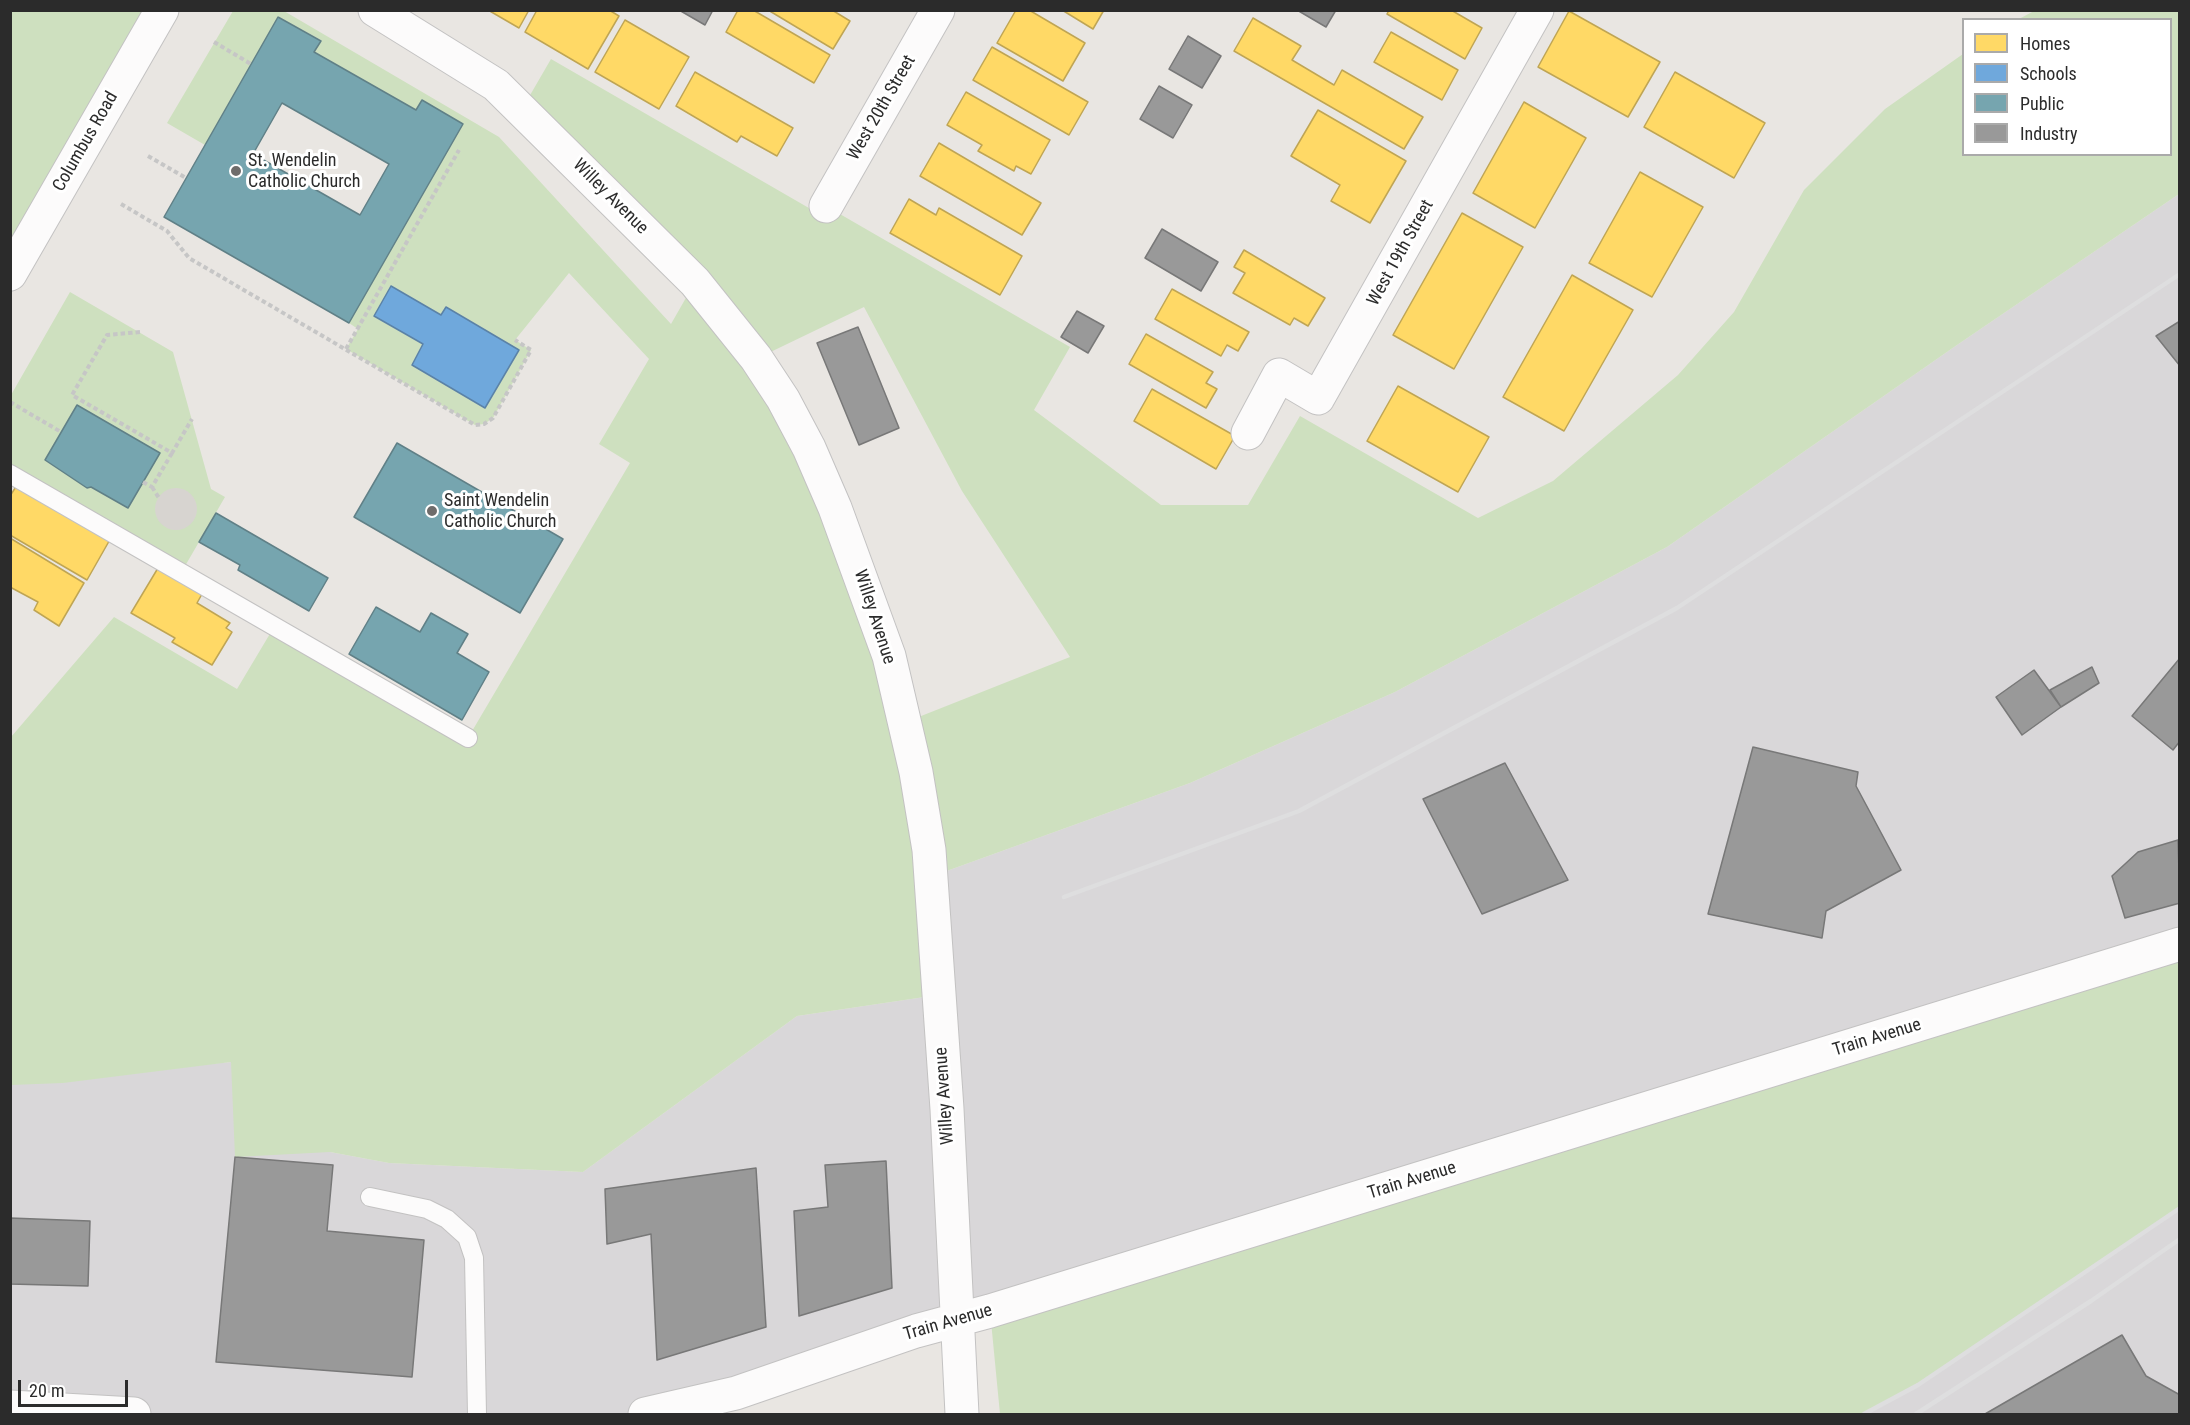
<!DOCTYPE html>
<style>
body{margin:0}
#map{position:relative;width:2190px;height:1425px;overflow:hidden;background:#e9e6e2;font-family:"Roboto Condensed",sans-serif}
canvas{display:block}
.frame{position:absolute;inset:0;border:12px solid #2b2b2b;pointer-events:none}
.legend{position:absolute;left:1962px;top:18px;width:210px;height:138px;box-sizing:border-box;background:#fff;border:2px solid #aaa;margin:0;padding:8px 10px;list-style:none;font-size:18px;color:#2b2b2b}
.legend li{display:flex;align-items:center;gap:12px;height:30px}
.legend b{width:30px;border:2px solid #aaa}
.scale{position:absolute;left:18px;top:1380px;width:110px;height:27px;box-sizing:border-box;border:3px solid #2b2b2b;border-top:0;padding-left:8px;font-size:18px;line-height:21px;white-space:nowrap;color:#2b2b2b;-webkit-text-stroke:4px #fff;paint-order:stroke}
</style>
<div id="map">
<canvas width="2190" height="1425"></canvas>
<div class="frame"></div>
<ul class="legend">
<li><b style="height:16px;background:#ffd966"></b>Homes</li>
<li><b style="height:16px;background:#6fa8dc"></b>Schools</li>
<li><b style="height:16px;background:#76a5af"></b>Public</li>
<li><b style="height:16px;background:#999"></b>Industry</li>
</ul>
<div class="scale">20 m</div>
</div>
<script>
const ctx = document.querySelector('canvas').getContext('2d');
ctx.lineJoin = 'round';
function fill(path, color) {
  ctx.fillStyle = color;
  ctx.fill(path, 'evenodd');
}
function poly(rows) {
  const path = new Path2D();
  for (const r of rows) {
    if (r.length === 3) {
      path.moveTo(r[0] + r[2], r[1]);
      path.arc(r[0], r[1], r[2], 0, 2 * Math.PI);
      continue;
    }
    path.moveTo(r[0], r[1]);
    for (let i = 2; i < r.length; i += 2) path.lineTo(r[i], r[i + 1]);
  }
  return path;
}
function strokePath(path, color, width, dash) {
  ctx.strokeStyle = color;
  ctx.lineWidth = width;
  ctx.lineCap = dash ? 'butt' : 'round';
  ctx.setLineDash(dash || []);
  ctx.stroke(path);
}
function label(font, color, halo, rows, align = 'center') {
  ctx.font = font + ' "Roboto Condensed",sans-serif';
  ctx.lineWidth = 6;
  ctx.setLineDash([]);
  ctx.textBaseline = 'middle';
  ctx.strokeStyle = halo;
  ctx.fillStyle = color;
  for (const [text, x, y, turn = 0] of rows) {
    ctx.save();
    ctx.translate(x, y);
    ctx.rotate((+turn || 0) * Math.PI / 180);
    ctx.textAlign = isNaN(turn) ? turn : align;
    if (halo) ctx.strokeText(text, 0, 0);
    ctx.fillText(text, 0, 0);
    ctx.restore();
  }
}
fill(poly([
 [2179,194,2179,944,645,1414,11,1414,11,1080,232,1062,330,1152,389,1163,583,1172,797,1016,938,995,930,877,1190,783,1395,692,1667,547,1957,345],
 [2179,1208,2179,1414,1864,1414,1918,1385]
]), '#d9d7d9');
fill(poly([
 [11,11,162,11,11,274],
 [233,11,284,11,499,137,671,324,695,282,522,109,551,59,821,215,826,206,1070,347,1034,410,1161,505,1248,505,1300,416,1478,518,1553,481,1678,375,1734,312,1804,190,1885,109,1963,54,1964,154,2170,154,2170,20,2019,19,2034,11,2179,11,2179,194,1957,345,1667,547,1395,692,1190,783,930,877,938,995,797,1016,583,1172,389,1163,330,1152,235,1157,231,1062,63,1083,11,1085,11,737,114,617,237,689,274,627,468,738,630,463,599,444,649,359,569,273,515,340,531,350,493,418,484,424,475,425,346,349,358,329,349,323,463,124,422,100,416,110,314,52,321,40,278,17,205,145,167,123],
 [446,307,519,350,485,408,412,365,423,344,374,316,441,315],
 [864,307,962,491,1070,657,906,722,756,359],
 [70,292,173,352,211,489,225,497,181,573,11,474,11,395],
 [77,405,160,453,128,508,91,487,87,488,45,460],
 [2179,944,2179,1208,1918,1385,1864,1414,1000,1414,990,1311]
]), '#cee0bf');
fill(poly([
 [176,509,21]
]), '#d7d4d0');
const homes = poly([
 [488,10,529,10,519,28,488,10],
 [537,10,609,10,619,16,588,69,525,32,537,10],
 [738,10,753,10,830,55,814,83,726,32,738,10],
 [768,10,832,10,850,21,833,49,768,10],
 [1016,10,1029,10,1085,43,1063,81,997,43,1016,10],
 [1062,10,1104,10,1093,29,1062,10],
 [1389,10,1451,10,1482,28,1465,59,1387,14,1389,10],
 [1569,11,1660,62,1628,117,1538,67,1569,11],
 [1253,18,1301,46,1292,60,1334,85,1342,70,1423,117,1404,149,1234,51,1253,18],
 [625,20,689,57,659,109,595,72,625,20],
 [1391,32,1458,70,1442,100,1374,62,1391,32],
 [992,47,1088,102,1069,135,973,80,992,47],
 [695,72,793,128,777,156,741,136,737,142,676,106,695,72],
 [1675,72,1765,123,1734,178,1644,127,1675,72],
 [966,92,1050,140,1031,174,1016,166,1014,171,978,151,982,145,947,125,966,92],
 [1524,102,1586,138,1535,228,1473,193,1524,102],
 [1318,110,1406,161,1370,223,1331,201,1340,185,1291,156,1318,110],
 [939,143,1041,203,1022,235,920,176,939,143],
 [1640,172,1703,207,1652,297,1589,263,1640,172],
 [909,199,936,215,939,208,1022,256,1000,295,890,233,909,199],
 [1462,213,1523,247,1454,369,1393,335,1462,213],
 [1244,250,1325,298,1308,326,1294,318,1290,325,1233,293,1245,273,1234,267,1244,250],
 [1572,275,1633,310,1564,431,1503,397,1572,275],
 [1172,289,1249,332,1238,351,1227,345,1221,356,1155,319,1172,289],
 [1146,334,1213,372,1206,383,1217,389,1206,408,1129,364,1146,334],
 [1398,386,1489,437,1458,492,1367,441,1398,386],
 [1152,389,1235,436,1216,469,1134,421,1152,389],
 [19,482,112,536,87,580,10,535,10,496,19,482],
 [10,538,84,583,59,626,34,610,38,602,10,587,10,538],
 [158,568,202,594,197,603,230,623,226,628,232,632,212,665,172,642,175,638,131,613,158,568]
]);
fill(homes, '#ffd966');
strokePath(homes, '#bfa554', 1.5);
const schools = poly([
 [391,286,441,315,446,307,519,350,485,408,412,365,423,344,374,316,391,286]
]);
fill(schools, '#6fa8dc');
strokePath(schools, '#5b82a7', 1.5);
const public = poly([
 [278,17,321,41,314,52,416,110,422,100,463,124,349,323,164,217,278,17],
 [282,103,389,164,360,215,253,154,282,103],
 [77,405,160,453,128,508,91,487,87,488,45,460,77,405],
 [397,443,563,539,520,613,354,517,397,443],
 [216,513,328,578,309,611,238,570,240,565,199,542,216,513],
 [376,607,420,632,431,613,468,634,457,653,489,672,462,720,349,654,376,607]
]);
fill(public, '#76a5af');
strokePath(public, '#608087', 1.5);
const industry = poly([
 [679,10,713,10,705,25,679,10],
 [1297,10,1336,10,1326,27,1297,10],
 [1188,36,1221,56,1202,88,1169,69,1188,36],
 [1159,86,1192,105,1173,138,1140,119,1159,86],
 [1162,229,1218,262,1201,291,1145,258,1162,229],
 [1077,311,1104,326,1088,353,1061,337,1077,311],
 [2180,321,2180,366,2156,336,2180,321],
 [858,327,899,428,859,445,817,343,858,327],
 [2180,658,2180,741,2173,750,2132,716,2180,658],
 [2092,667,2099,683,2061,707,2050,690,2092,667],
 [2034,670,2061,707,2022,735,1996,697,2034,670],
 [1753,747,1858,772,1856,786,1901,870,1826,911,1822,938,1708,914,1753,747],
 [1505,763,1568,880,1482,914,1423,799,1505,763],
 [2178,840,2180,903,2125,918,2112,876,2138,852,2178,840],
 [235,1157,333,1165,327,1231,424,1240,412,1377,216,1362,235,1157],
 [886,1161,892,1288,799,1316,794,1211,828,1207,825,1165,886,1161],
 [756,1168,766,1327,657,1360,651,1234,607,1244,605,1189,756,1168],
 [10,1218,90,1221,88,1286,10,1284,10,1218],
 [2122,1335,2146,1376,2180,1395,2180,1414,1985,1414,2122,1335]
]);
fill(industry, '#999');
strokePath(industry, '#787878', 1.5);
const service = poly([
 [10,474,468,738],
 [370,1197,427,1209,447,1219,467,1237,474,1258,477,1414]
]);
const minor = poly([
 [375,10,496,85,695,282,756,358,783,399,809,448,835,508,889,656,916,772,929,850,947,1109,962,1414],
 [826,206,938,10],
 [1248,433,1279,375,1318,398,1537,10],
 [10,1407,134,1414],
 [645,1414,736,1393,916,1331,990,1311,2180,944]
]);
const tertiary = poly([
 [10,274,162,10]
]);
strokePath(service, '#c3c2c2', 20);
strokePath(minor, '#c3c2c2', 35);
strokePath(tertiary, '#c3c2c2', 35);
strokePath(poly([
 [214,42,251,64],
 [148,156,186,178],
 [121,204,167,231,189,258,475,425,484,424,493,418,531,350,515,340],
 [140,332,107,335,72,395,172,453,192,419],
 [346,349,459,150],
 [10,402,61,432],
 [143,482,152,487,172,453],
 [152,487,159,498]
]), '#c6c6c6', 4, [4.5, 3]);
strokePath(service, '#fcfbfb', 18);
strokePath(minor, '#fcfbfb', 33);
strokePath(tertiary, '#fcfbfb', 33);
strokePath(poly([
 [1064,897,1299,811,1677,608,2180,274],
 [1864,1414,1918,1385,2180,1208],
 [1916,1414,2091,1301,2180,1239]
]), '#dededf', 4.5);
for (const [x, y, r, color] of [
 [236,171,6,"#6e6c6b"],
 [432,511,6,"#6e6c6b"]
]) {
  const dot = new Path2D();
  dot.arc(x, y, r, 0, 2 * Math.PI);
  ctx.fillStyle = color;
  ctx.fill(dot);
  strokePath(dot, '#fff', 2);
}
label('18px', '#2b2b2b', '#fff', [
 ["West 20th Street",882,108,-60],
 ["Columbus Road",86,142,-60],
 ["Willey Avenue",610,197,45],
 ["West 19th Street",1401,253,-61],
 ["Willey Avenue",874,617,72],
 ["Train Avenue",1877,1038,-17],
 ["Willey Avenue",945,1096,-94],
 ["Train Avenue",1412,1181,-17],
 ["Train Avenue",948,1323,-16]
]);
label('18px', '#2b2b2b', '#fff', [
 ["St. Wendelin",248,161],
 ["Catholic Church",248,182],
 ["Saint Wendelin",444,501],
 ["Catholic Church",444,522]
], 'left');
</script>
